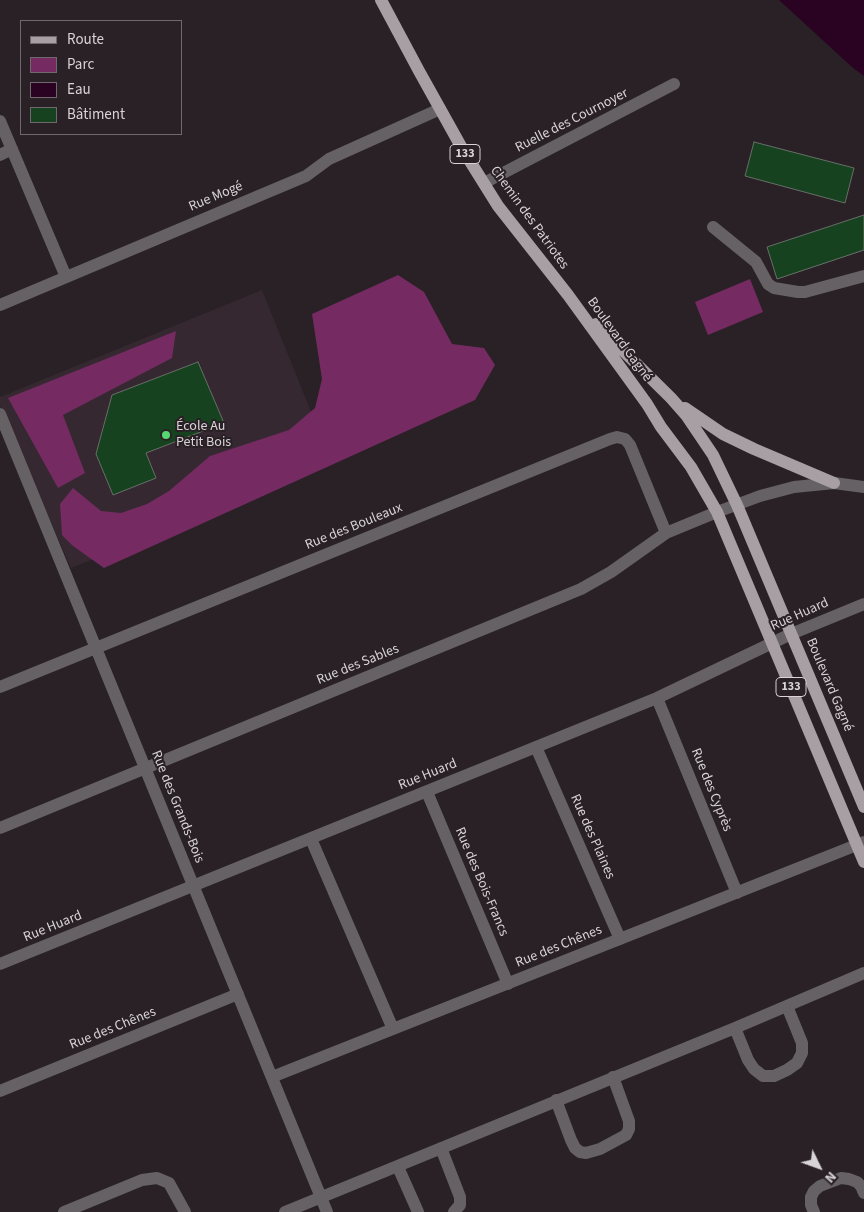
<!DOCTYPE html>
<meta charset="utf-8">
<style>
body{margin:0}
#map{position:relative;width:864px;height:1212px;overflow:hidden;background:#292126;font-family:"Source Sans 3",sans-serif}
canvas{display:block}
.legend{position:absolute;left:20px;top:20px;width:162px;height:115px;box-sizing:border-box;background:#292126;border:1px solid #6f686c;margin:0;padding:6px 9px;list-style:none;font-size:15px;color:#d8d3d6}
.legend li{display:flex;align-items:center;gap:10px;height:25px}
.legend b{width:25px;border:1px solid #6f686c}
.north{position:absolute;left:794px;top:1142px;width:50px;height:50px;-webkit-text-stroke:4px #292126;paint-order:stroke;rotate:132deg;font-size:14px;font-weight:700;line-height:20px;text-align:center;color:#d8d3d6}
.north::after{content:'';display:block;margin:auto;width:18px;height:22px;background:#d8d3d6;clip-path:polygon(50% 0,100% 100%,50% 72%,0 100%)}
</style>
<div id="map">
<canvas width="864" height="1212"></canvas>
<ul class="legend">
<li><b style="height:6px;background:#a79fa4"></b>Route</li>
<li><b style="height:14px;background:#752b62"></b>Parc</li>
<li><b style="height:14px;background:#290321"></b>Eau</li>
<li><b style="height:14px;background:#16421f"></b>Bâtiment</li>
</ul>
<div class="north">N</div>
</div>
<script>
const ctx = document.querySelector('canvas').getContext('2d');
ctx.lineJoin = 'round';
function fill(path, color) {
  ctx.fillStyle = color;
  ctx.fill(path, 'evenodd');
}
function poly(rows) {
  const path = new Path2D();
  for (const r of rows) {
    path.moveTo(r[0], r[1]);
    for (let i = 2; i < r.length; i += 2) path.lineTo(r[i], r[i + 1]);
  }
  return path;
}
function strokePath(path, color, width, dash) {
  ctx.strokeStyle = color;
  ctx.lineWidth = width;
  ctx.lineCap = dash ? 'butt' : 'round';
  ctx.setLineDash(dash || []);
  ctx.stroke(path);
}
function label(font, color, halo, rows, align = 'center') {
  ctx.font = font + ' "Source Sans 3",sans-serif';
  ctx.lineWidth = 4;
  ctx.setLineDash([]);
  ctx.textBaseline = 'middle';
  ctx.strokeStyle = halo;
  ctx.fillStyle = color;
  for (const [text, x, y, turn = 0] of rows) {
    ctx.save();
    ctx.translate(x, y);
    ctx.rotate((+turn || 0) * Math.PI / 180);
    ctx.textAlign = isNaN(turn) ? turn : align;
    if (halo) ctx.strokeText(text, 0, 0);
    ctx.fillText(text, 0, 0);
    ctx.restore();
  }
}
fill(poly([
 [262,290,332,464,71,568,0,406,0,397]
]), '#352831');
fill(poly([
 [398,275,424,292,452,344,484,348,495,365,475,400,104,568,73,546,62,535,60,504,73,488,101,511,121,513,147,504,169,491,210,456,289,430,315,408,322,379,312,314],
 [750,279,763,312,708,335,695,302],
 [176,331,172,358,63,415,85,473,58,488,8,398]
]), '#752b62');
fill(poly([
 [779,0,864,0,864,76,853,68]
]), '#290321');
const building = poly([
 [754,142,854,168,845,203,745,176,754,142],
 [864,215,864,250,777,279,767,247,864,215],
 [198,362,224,423,146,453,156,478,113,495,96,454,112,395,198,362]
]);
fill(building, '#16421f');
strokePath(building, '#676f68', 1);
strokePath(poly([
 [0,121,66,277],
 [0,155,12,149],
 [484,183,674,84],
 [713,227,756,262,768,284,774,288,798,292,805,292,864,276],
 [0,305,306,176,329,159,440,109],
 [0,414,327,1212],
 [0,687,610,439,617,437,625,439,630,445,666,533],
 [657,698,737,893],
 [536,747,620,939],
 [427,792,508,984],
 [0,828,581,589,611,572,666,533,717,512,760,496,794,487,834,483,864,487],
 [311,839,393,1029],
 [0,964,657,698,791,634,864,604],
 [735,1028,748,1060,754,1069,763,1076,774,1076,787,1070,797,1063,802,1053,802,1043,787,1006],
 [272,1077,864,842],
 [0,1091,238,994],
 [556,1100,571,1140,575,1148,580,1152,586,1153,600,1149,626,1135,629,1129,629,1121,613,1077],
 [441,1148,460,1197,460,1205,454,1212],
 [398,1167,418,1212],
 [64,1212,142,1180,157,1178,169,1183,185,1212],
 [285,1212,735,1028,864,973],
 [814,1212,811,1205,811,1197,814,1191,820,1186,841,1178,849,1179,857,1182,861,1186,864,1193]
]), '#656164', 12);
strokePath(poly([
 [381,0,419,71,463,150,498,206,568,295,647,404,661,427,691,467,717,512,864,862],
 [596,324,671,398,686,415,713,455,737,505,864,807],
 [685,408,723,434,754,449,834,483]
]), '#a79fa4', 12);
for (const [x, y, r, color] of [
 [166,435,5,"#56d671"]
]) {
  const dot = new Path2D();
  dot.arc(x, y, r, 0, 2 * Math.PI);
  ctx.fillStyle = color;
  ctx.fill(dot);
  strokePath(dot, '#292126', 2);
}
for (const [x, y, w] of [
 [465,154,30],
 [791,687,30]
]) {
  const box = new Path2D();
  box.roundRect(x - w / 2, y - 9.5, w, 19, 4);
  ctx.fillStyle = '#292126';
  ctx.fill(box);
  strokePath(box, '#d8d3d6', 1);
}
label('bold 12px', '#d8d3d6', null, [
 ["133",465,154],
 ["133",791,687]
]);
label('14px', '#d8d3d6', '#292126', [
 ["Ruelle des Cournoyer",572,121,-27],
 ["Rue Mogé",216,197,-23],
 ["Chemin des Patriotes",529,218,54],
 ["Boulevard Gagné",619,340,54],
 ["Rue des Bouleaux",354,527,-22],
 ["Rue Huard",800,615,-24],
 ["Rue des Sables",358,665,-22],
 ["Boulevard Gagné",829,685,67],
 ["Rue Huard",428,775,-22],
 ["Rue des Cyprès",711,790,68],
 ["Rue des Grands-Bois",177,807,68],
 ["Rue des Plaines",592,837,66],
 ["Rue des Bois-Francs",481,882,67],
 ["Rue Huard",53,927,-22],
 ["Rue des Chênes",559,947,-22],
 ["Rue des Chênes",113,1029,-22]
]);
label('14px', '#d8d3d6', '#292126', [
 ["École Au",176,427],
 ["Petit Bois",176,443]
], 'left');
</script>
